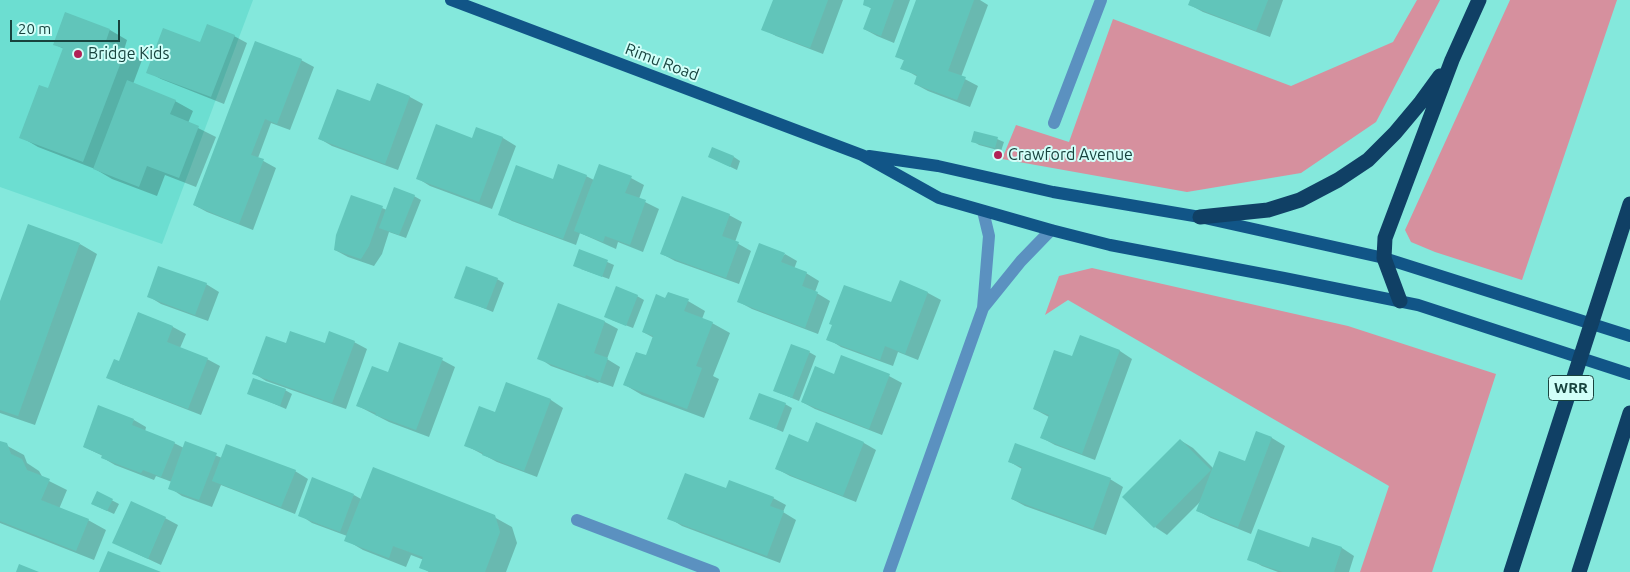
<!DOCTYPE html>
<style>
body{margin:0}
#map{position:relative;width:1630px;height:572px;overflow:hidden;background:#84e8dc;font-family:Ubuntu,sans-serif}
canvas{display:block}
.scale{position:absolute;left:10px;top:20px;width:110px;height:22px;box-sizing:border-box;border:2px solid #18433e;border-top:0;padding-left:6px;font-size:15px;line-height:18px;white-space:nowrap;color:#18433e;-webkit-text-stroke:4px #d1fff9;paint-order:stroke}
</style>
<div id="map">
<canvas width="1630" height="572"></canvas>
<div class="scale">20 m</div>
</div>
<script>
const ctx = document.querySelector('canvas').getContext('2d');
ctx.lineJoin = 'round';
function fill(path, color) {
  ctx.fillStyle = color;
  ctx.fill(path, 'evenodd');
}
function poly(rows) {
  const path = new Path2D();
  for (const r of rows) {
    path.moveTo(r[0], r[1]);
    for (let i = 2; i < r.length; i += 2) path.lineTo(r[i], r[i + 1]);
  }
  return path;
}
function strokePath(path, color, width, dash) {
  ctx.strokeStyle = color;
  ctx.lineWidth = width;
  ctx.lineCap = dash ? 'butt' : 'round';
  ctx.setLineDash(dash || []);
  ctx.stroke(path);
}
function label(font, color, halo, rows, align = 'center') {
  ctx.font = font + ' Ubuntu,sans-serif';
  ctx.lineWidth = 4;
  ctx.setLineDash([]);
  ctx.textBaseline = 'middle';
  ctx.strokeStyle = halo;
  ctx.fillStyle = color;
  for (const [text, x, y, turn = 0] of rows) {
    ctx.save();
    ctx.translate(x, y);
    ctx.rotate((+turn || 0) * Math.PI / 180);
    ctx.textAlign = isNaN(turn) ? turn : align;
    if (halo) ctx.strokeText(text, 0, 0);
    ctx.fillText(text, 0, 0);
    ctx.restore();
  }
}
fill(poly([
 [0,0,253,0,162,244,0,187]
]), '#6cded1');
fill(poly([
 [1417,0,1440,0,1376,122,1301,173,1187,192,1002,159,1016,125,1069,142,1113,19,1291,86,1393,42],
 [1510,0,1617,0,1522,280,1435,252,1411,242,1405,230],
 [1092,268,1348,326,1496,374,1432,572,1360,572,1389,486,1068,300,1045,315,1059,276]
]), '#d6909e');
fill(poly([
 [774,0,843,0,823,54,776,36,763,29],
 [866,0,910,0,894,43,877,36,864,29,872,9,864,4],
 [917,0,980,0,988,5,961,77,978,86,970,107,928,91,915,84,918,77,902,68,905,61,896,56],
 [1192,0,1283,0,1270,37,1203,12,1190,5],
 [110,30,127,40,124,50,142,60,133,84,175,101,193,111,188,123,216,137,196,187,165,175,157,196,112,179,95,169,38,147,21,137,48,90,64,49,54,44],
 [234,36,247,43,224,104,161,79,148,72],
 [301,60,314,67,290,130,271,123,258,158,276,168,253,230,207,212,194,205],
 [377,85,410,97,423,104,398,170,332,146,320,139,371,103],
 [477,128,503,138,516,146,492,209,430,186,417,178,473,139],
 [997,139,1004,142,1001,151,979,145,973,141],
 [734,157,740,161,737,170,716,160],
 [586,176,594,180,631,178,644,185,639,199,659,209,643,252,618,242,616,249,580,233,576,245,512,221,499,214,553,180],
 [352,196,387,210,414,196,421,200,406,238,389,232,382,254,374,266,348,257,335,250],
 [729,215,742,222,735,242,751,251,739,284,675,261,662,254],
 [80,244,97,254,35,425,0,413,0,305],
 [580,250,614,265,609,279,581,269],
 [785,254,797,261,794,269,806,273,819,281,815,292,830,301,818,334,752,309,739,302],
 [497,279,504,283,493,312,456,297],
 [901,282,928,293,941,300,918,360,898,352,893,366,841,347,828,339,892,304],
 [206,284,219,292,208,321,161,304,148,296],
 [637,296,644,300,633,328,612,320],
 [666,300,688,301,705,311,702,319,712,323,730,333,713,376,719,379,704,418,642,395,625,385,647,357,654,338,643,332],
 [559,304,605,322,618,329,607,359,620,367,613,387,599,382,598,383,551,366,539,358],
 [138,313,173,327,186,334,180,348,207,359,220,366,201,415,121,384,108,377,120,363],
 [1081,337,1120,351,1132,359,1095,460,1055,445,1042,438,1049,417,1034,409,1073,358],
 [354,342,367,349,346,409,266,381,253,373,286,345,325,345],
 [809,352,816,356,799,401,775,391],
 [442,360,455,367,429,437,389,422,358,406,389,373],
 [835,375,889,376,902,383,882,435,815,409,802,402],
 [507,384,551,400,563,408,537,477,497,462,465,445,496,414],
 [285,390,292,394,286,409,249,393],
 [785,404,792,408,783,432,750,418],
 [134,420,146,427,145,432,174,443,184,448,186,443,222,458,295,471,308,479,295,514,221,485,212,507,182,496,170,488,172,482,156,476,154,480,115,465,103,458,103,456,84,447],
 [1257,433,1272,438,1285,446,1251,534,1211,518,1198,511,1202,500,1167,535,1155,527,1180,440,1193,448,1214,469,1246,463],
 [0,442,24,455,27,463,39,471,43,478,67,490,59,509,88,520,106,530,94,560,0,523],
 [809,443,864,443,876,450,856,502,790,476,777,469],
 [1010,462,1110,479,1123,487,1106,535,1025,506,1012,499,1022,469],
 [727,490,773,498,786,505,783,512,796,520,780,563,682,526,669,518],
 [98,493,119,504,114,514,92,504],
 [354,495,361,499,494,517,512,527,517,543,506,572,429,572,421,567,424,560,411,555,406,567,363,550,346,540,347,536,312,523,300,515],
 [165,518,178,525,161,565,114,543],
 [1313,538,1342,548,1354,556,1349,572,1278,572,1262,566,1249,559,1310,548]
]), '#0003');
fill(poly([
 [773,0,828,0,810,48,761,30],
 [864,0,894,0,881,36,863,29,871,8,863,5],
 [916,0,974,0,948,71,966,77,957,100,914,84,917,75,900,69,904,60,895,57],
 [1190,0,1268,0,1256,31,1188,5],
 [65,12,110,29,106,41,126,49,83,162,19,138,39,85,48,88,63,48,53,45],
 [207,24,235,35,211,97,146,73,163,28,200,42],
 [255,41,302,59,277,124,265,119,251,155,264,159,239,224,193,205],
 [127,80,176,100,170,114,199,126,179,178,147,166,139,187,93,169],
 [377,83,410,96,385,164,318,139,337,89,370,101],
 [436,124,472,138,476,127,503,137,479,202,416,179],
 [974,131,998,137,995,148,971,142],
 [712,147,734,156,730,167,708,157],
 [558,164,587,175,563,239,498,215,516,165,553,179],
 [599,164,632,176,625,193,646,200,630,245,605,236,603,242,574,231],
 [394,187,415,195,399,235,379,228],
 [351,195,383,206,369,246,361,259,334,250,336,235],
 [682,196,730,214,722,236,739,242,726,278,660,254],
 [28,224,80,243,18,416,0,410,0,301],
 [759,243,785,253,781,262,807,272,802,286,818,292,805,328,737,302],
 [579,249,608,260,602,277,573,266],
 [158,266,207,283,195,315,147,297],
 [466,266,498,278,486,309,454,298],
 [900,280,928,292,905,354,885,346,880,360,826,340,832,325,829,324,844,285,891,302],
 [616,286,638,295,626,326,604,317],
 [668,292,689,299,684,311,713,322,696,366,702,368,687,409,623,385,636,352,646,355,653,336,642,332,656,294,665,298],
 [558,303,605,321,594,353,608,358,600,381,586,375,585,377,537,359],
 [138,312,173,326,167,342,208,358,188,409,106,378,114,359,119,361],
 [290,331,325,343,329,331,355,341,332,403,252,374,266,336,286,343],
 [1080,335,1120,350,1082,454,1040,438,1049,415,1033,409,1054,350,1072,356],
 [399,342,443,358,416,430,375,415,376,413,356,406,372,366,388,372],
 [791,344,810,351,792,398,773,391],
 [841,355,890,374,869,429,801,402,815,366,834,374],
 [253,378,286,389,280,406,247,394],
 [506,382,551,399,524,471,482,455,483,453,464,446,479,406,495,412],
 [759,393,786,403,776,429,749,419],
 [98,405,134,419,132,425,175,442,161,477,143,470,141,473,101,458,102,455,83,447],
 [816,422,864,442,843,496,775,469,789,434,808,442],
 [1256,431,1272,437,1238,527,1196,511,1219,451,1245,461],
 [1180,439,1211,470,1154,528,1122,497],
 [0,441,7,443,11,454,22,459,27,470,50,479,41,500,89,519,76,551,0,521],
 [185,441,217,453,199,500,168,489],
 [1015,443,1111,478,1093,529,1011,499,1022,467,1008,462],
 [226,444,296,470,281,507,212,481],
 [373,467,495,515,500,532,485,572,430,572,419,568,423,557,393,546,389,558,344,541],
 [685,473,726,488,729,480,774,497,770,506,784,511,767,556,667,519],
 [312,477,354,494,340,532,298,516],
 [97,491,113,499,107,511,91,504],
 [131,501,166,517,148,559,112,543],
 [1258,529,1309,547,1312,537,1342,547,1334,572,1283,572,1247,560],
 [108,551,161,572,99,572],
 [19,564,39,572,16,572]
]), '#61c5ba');
strokePath(poly([
 [1054,123,1101,0],
 [983,211,989,236,983,308,1021,261,1051,230],
 [577,520,714,572],
 [889,572,983,308]
]), '#5b91c0', 12);
strokePath(poly([
 [451,0,862,155,939,198,1051,230,1110,245,1284,278,1418,305,1630,374],
 [869,156,938,166,1053,192,1200,217,1384,258,1630,336]
]), '#115587', 12);
strokePath(poly([
 [1200,217,1268,210,1300,200,1338,180,1368,160,1395,133,1421,102,1440,76],
 [1400,301,1384,258,1385,238,1452,60,1479,0],
 [1511,572,1630,204],
 [1579,572,1630,413]
]), '#104065', 15);
for (const [x, y, r, color] of [
 [78,54,5,"#b12255"],
 [998,155,5,"#b12255"]
]) {
  const dot = new Path2D();
  dot.arc(x, y, r, 0, 2 * Math.PI);
  ctx.fillStyle = color;
  ctx.fill(dot);
  strokePath(dot, '#d1fff9', 2);
}
for (const [x, y, w] of [
 [1571,388,45]
]) {
  const box = new Path2D();
  box.roundRect(x - w / 2, y - 12.5, w, 25, 4);
  ctx.fillStyle = '#d1fff9';
  ctx.fill(box);
  strokePath(box, '#18433e', 1);
}
label('bold 15px', '#18433e', null, [
 ["WRR",1571,388]
]);
label('16px', '#18433e', '#d1fff9', [
 ["Bridge Kids",88,54],
 ["Crawford Avenue",1008,155]
], 'left');
label('16px', '#18433e', '#d1fff9', [
 ["Rimu Road",662,62,21]
]);
</script>
